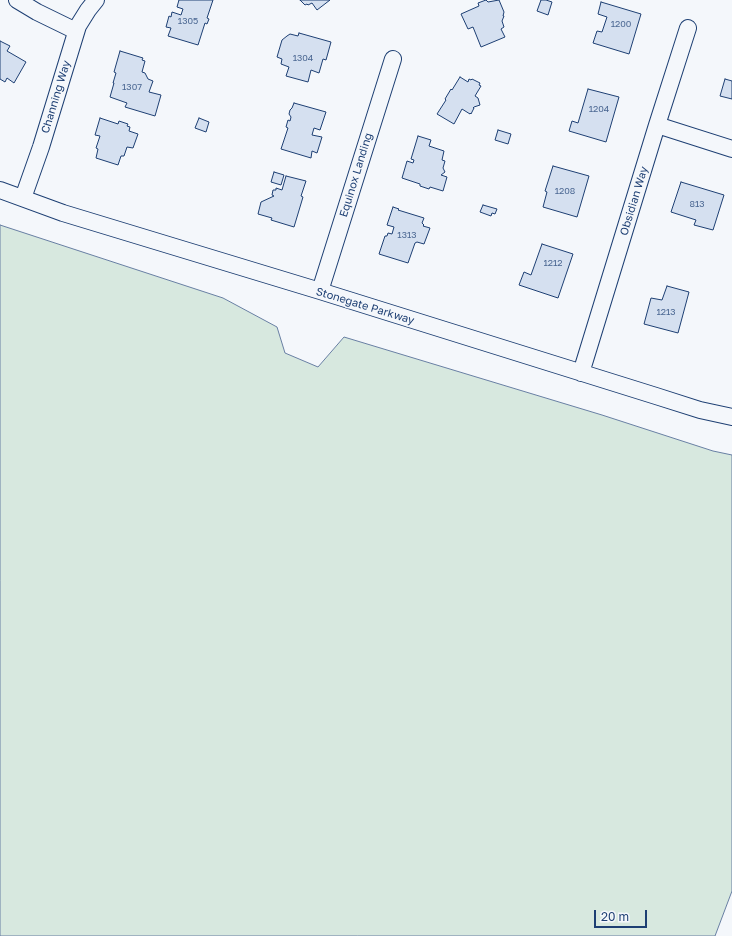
<!DOCTYPE html>
<style>
body{margin:0}
#map{position:relative;width:732px;height:936px;overflow:hidden;background:#f4f7fb;font-family:"Golos Text",sans-serif}
canvas{display:block}
.scale{position:absolute;left:594px;top:910px;width:53px;height:18px;box-sizing:border-box;border:2px solid #1d3f73;border-top:0;padding-left:5px;font-size:12px;line-height:14px;white-space:nowrap;color:#1d3f73;-webkit-text-stroke:3px #f4f7fb;paint-order:stroke}
</style>
<div id="map">
<canvas width="732" height="936"></canvas>
<div class="scale">20 m</div>
</div>
<script>
const ctx = document.querySelector('canvas').getContext('2d');
ctx.lineJoin = 'round';
function fill(path, color) {
  ctx.fillStyle = color;
  ctx.fill(path, 'evenodd');
}
function poly(rows) {
  const path = new Path2D();
  for (const r of rows) {
    path.moveTo(r[0], r[1]);
    for (let i = 2; i < r.length; i += 2) path.lineTo(r[i], r[i + 1]);
  }
  return path;
}
function strokePath(path, color, width, dash) {
  ctx.strokeStyle = color;
  ctx.lineWidth = width;
  ctx.lineCap = dash ? 'butt' : 'round';
  ctx.setLineDash(dash || []);
  ctx.stroke(path);
}
function label(font, color, halo, rows, align = 'center') {
  ctx.font = font + ' "Golos Text",sans-serif';
  ctx.lineWidth = 3;
  ctx.setLineDash([]);
  ctx.textBaseline = 'middle';
  ctx.strokeStyle = halo;
  ctx.fillStyle = color;
  for (const [text, x, y, turn = 0] of rows) {
    ctx.save();
    ctx.translate(x, y);
    ctx.rotate((+turn || 0) * Math.PI / 180);
    ctx.textAlign = isNaN(turn) ? turn : align;
    if (halo) ctx.strokeText(text, 0, 0);
    ctx.fillText(text, 0, 0);
    ctx.restore();
  }
}
const green = poly([
 [0,225,223,298,277,327,285,353,318,367,344,337,602,415,713,451,732,455,732,891,715,936,0,936,0,225]
]);
fill(green, '#d7e8df');
strokePath(green, '#687fa3', 1);
const building = poly([
 [179,0,213,0,207,18,209,19,207,24,205,23,198,45,168,36,171,28,166,27,169,16,171,17,172,12,181,15,183,9,177,7,179,0],
 [300,0,330,0,317,10,312,3,308,5,307,4,305,5,300,0],
 [486,0,488,2,499,0,504,12,503,16,504,16,502,21,504,27,501,29,505,37,481,47,473,27,468,29,461,14,479,6,478,3,486,0],
 [541,0,546,0,552,2,548,15,537,11,541,0],
 [601,2,641,14,629,54,593,43,597,31,602,32,607,17,598,14,601,2],
 [299,33,331,42,326,60,323,59,319,73,311,70,308,82,286,76,289,67,281,64,282,59,277,57,282,40,287,36,290,34,298,36,299,33],
 [0,41,10,46,7,51,26,62,14,83,7,78,5,82,0,79,0,41],
 [120,51,143,58,142,60,145,61,142,72,145,73,148,79,153,81,149,92,161,95,155,116,125,107,127,103,110,97,114,83,113,83,116,73,114,72,120,51],
 [460,77,468,82,469,79,471,80,472,79,480,83,479,85,481,86,475,96,478,98,480,105,474,107,473,108,474,108,471,114,470,113,470,114,462,109,454,124,437,114,446,100,445,99,451,89,452,90,460,77],
 [725,79,732,81,732,99,720,96,725,79],
 [588,89,619,97,606,142,569,131,572,121,578,123,588,89],
 [294,103,326,112,320,130,314,128,312,135,322,137,317,153,312,151,311,158,281,149,288,128,286,127,288,120,290,121,291,117,289,114,290,110,292,108,294,103],
 [100,118,118,124,119,121,128,124,127,126,130,127,129,131,138,134,133,148,127,147,124,156,121,156,118,165,96,158,98,149,96,148,100,136,95,135,100,118],
 [199,118,209,122,206,132,195,128,199,118],
 [498,130,511,134,508,144,495,140,498,130],
 [418,136,431,140,429,146,444,151,442,160,445,161,443,168,445,172,441,175,447,177,443,191,430,187,429,189,420,186,420,184,402,178,407,161,413,163,414,160,411,159,418,136],
 [553,166,589,176,577,217,543,207,547,192,545,191,553,166],
 [274,172,284,175,281,185,271,182,274,172],
 [286,176,306,181,301,196,303,197,294,227,271,220,272,218,258,214,261,202,274,196,272,195,273,190,276,190,276,188,282,190,286,176],
 [681,182,724,195,713,230,694,225,696,220,671,212,681,182],
 [483,205,497,209,495,214,492,213,491,216,480,212,483,205],
 [393,207,399,209,398,210,424,218,422,223,424,225,423,226,430,228,424,244,417,242,415,243,408,263,379,254,385,236,387,236,388,233,392,234,394,227,387,225,393,207],
 [542,244,573,254,558,298,519,285,524,272,531,275,542,244],
 [667,286,689,292,678,333,644,324,651,298,662,300,667,286]
]);
fill(building, '#d5e0f0');
strokePath(building, '#1d3f73', 1);
const minor = poly([
 [17,0,37,12,76,31],
 [657,125,732,149],
 [0,190,63,213,320,291,656,396,700,410,732,417],
 [23,198,41,147,78,26,88,10,96,0],
 [320,291,393,59],
 [581,373,657,125,688,28]
]);
strokePath(minor, '#1d3f73', 18);
strokePath(minor, '#f4f7fb', 16);
label('9px', '#4b6792', null, [
 ["1305",188,21],
 ["1200",621,24],
 ["1304",303,58],
 ["1307",132,87],
 ["1204",599,109],
 ["1208",565,191],
 ["813",697,204],
 ["1313",407,235],
 ["1212",553,263],
 ["1213",666,312]
]);
label('11px', '#1d3f73', '#f4f7fb', [
 ["Channing Way",56,97,-73],
 ["Equinox Landing",356,175,-73],
 ["Obsidian Way",634,201,-73],
 ["Stonegate Parkway",365,306,17]
]);
</script>
